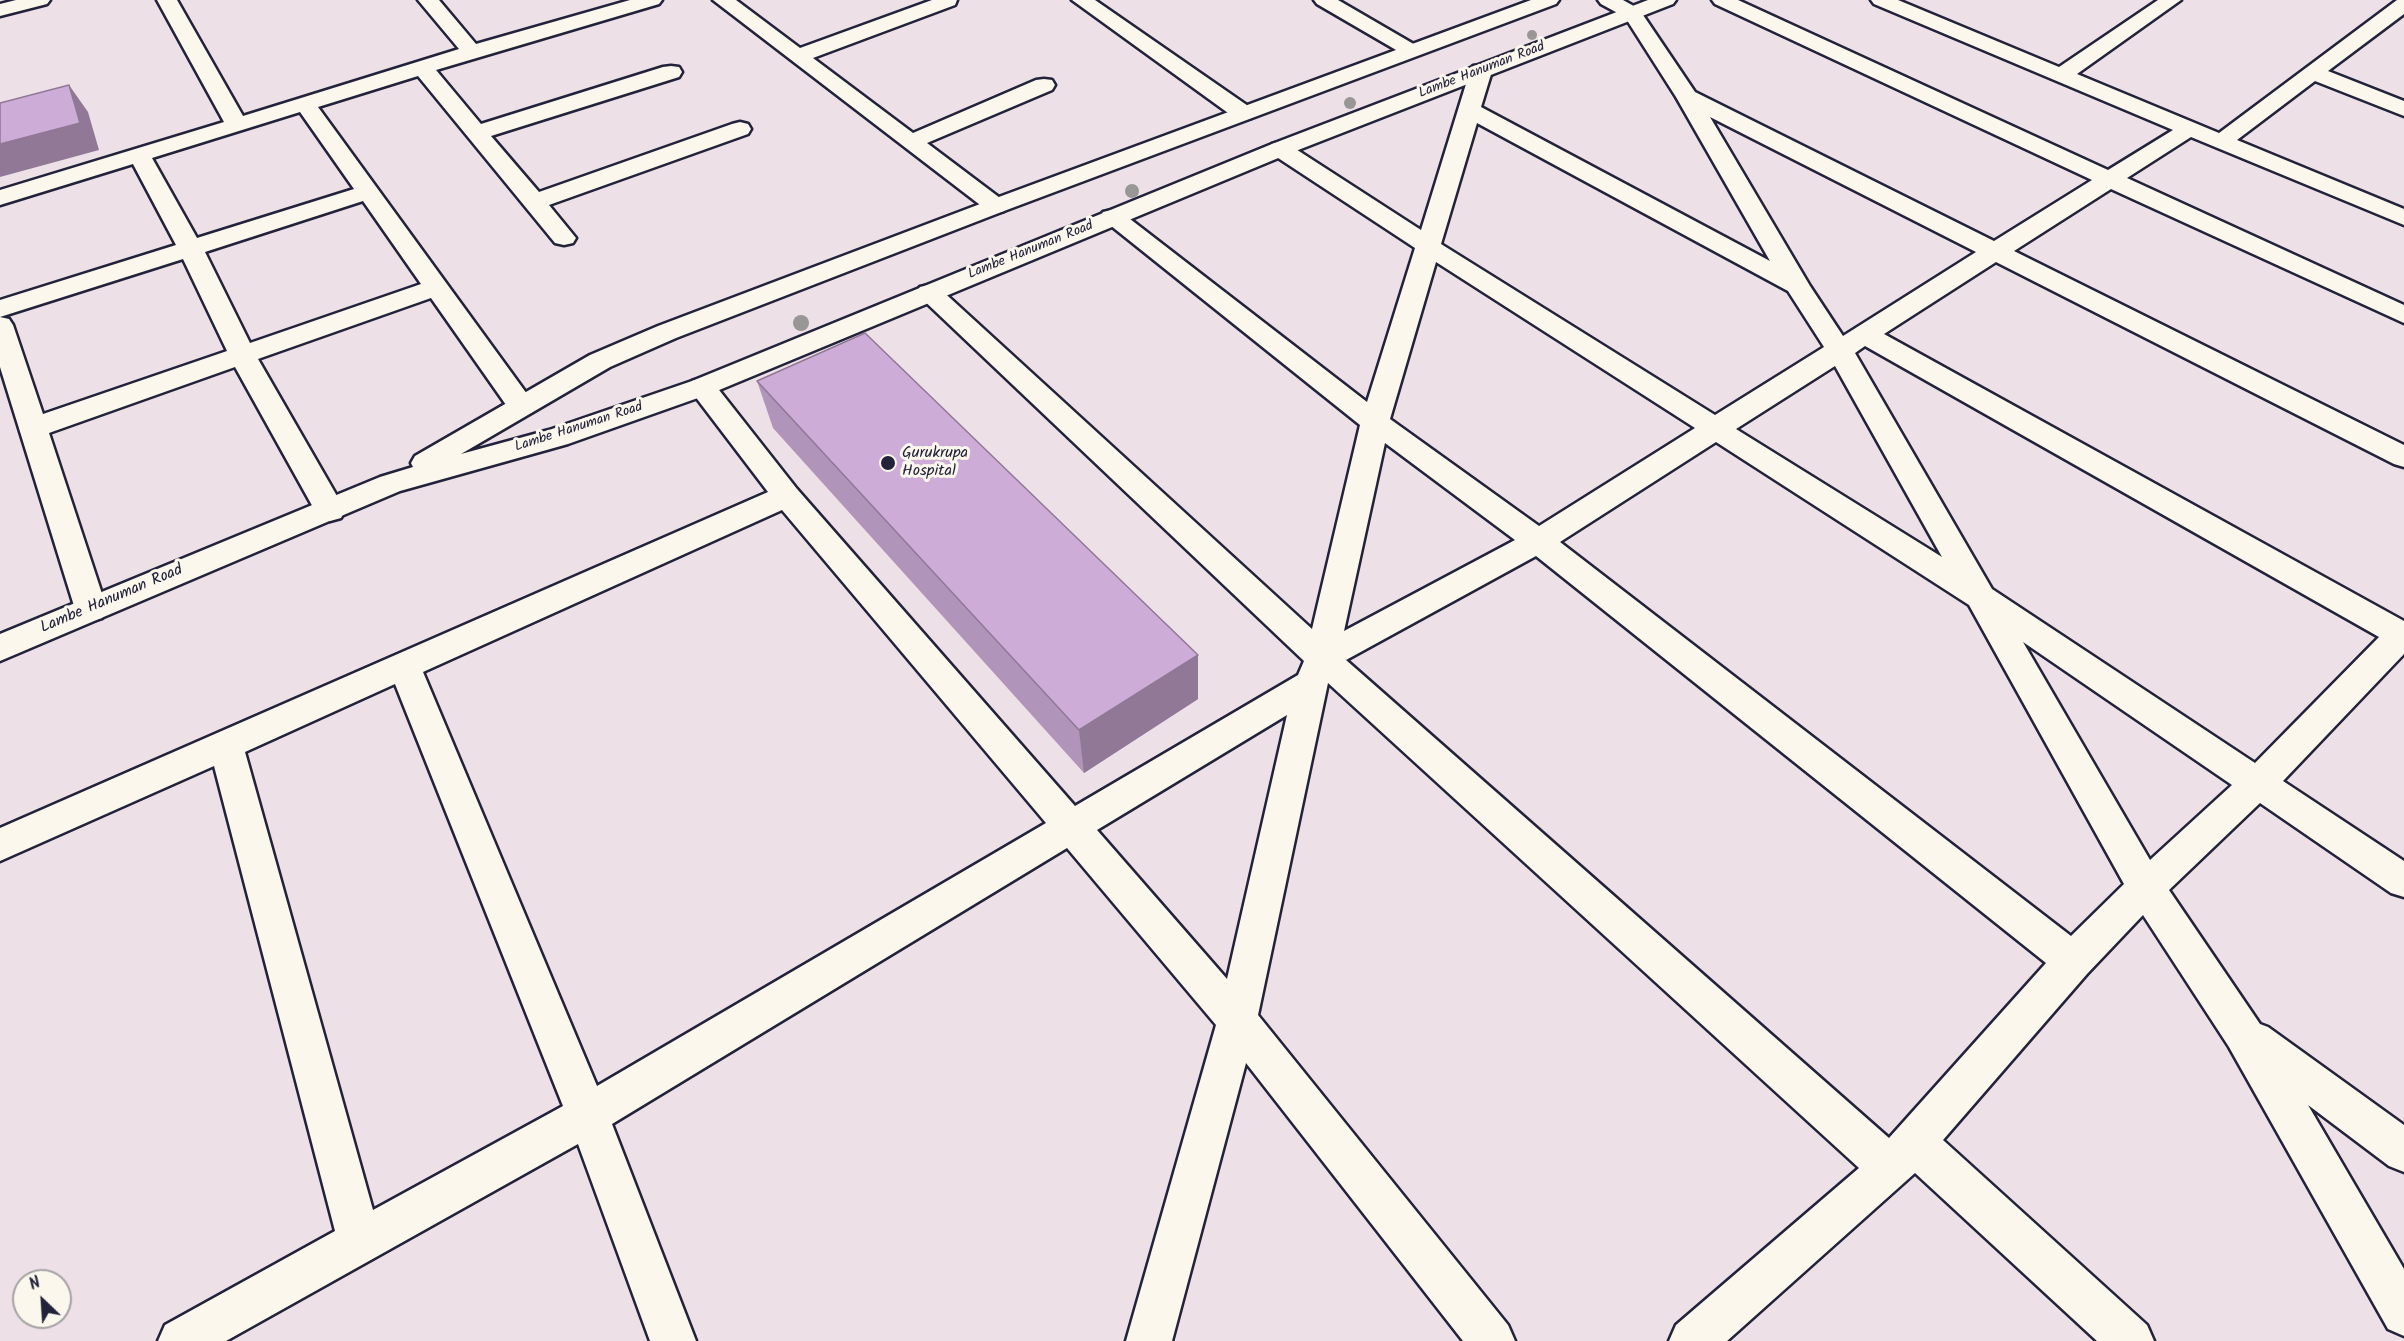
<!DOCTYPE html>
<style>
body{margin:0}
#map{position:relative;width:2404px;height:1341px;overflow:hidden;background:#ede0e6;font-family:Kalam,sans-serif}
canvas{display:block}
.north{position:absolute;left:12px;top:1269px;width:60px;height:60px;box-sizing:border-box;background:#fbf7ec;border:2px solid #a4a2a5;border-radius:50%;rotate:335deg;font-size:16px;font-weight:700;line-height:24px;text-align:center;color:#22223b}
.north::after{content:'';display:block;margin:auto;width:21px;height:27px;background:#22223b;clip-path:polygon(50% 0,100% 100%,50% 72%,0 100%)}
</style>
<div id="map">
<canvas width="2404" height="1341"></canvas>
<div class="north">N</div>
</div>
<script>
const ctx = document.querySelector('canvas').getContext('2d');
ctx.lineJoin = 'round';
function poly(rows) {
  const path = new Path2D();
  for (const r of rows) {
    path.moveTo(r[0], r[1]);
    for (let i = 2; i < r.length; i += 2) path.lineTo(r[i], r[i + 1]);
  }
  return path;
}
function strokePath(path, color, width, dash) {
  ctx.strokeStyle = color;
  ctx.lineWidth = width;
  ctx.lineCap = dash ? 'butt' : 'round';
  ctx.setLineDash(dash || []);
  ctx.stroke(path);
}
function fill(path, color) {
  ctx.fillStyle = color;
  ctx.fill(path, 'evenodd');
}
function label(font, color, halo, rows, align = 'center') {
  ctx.font = font + ' Kalam,sans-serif';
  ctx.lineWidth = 6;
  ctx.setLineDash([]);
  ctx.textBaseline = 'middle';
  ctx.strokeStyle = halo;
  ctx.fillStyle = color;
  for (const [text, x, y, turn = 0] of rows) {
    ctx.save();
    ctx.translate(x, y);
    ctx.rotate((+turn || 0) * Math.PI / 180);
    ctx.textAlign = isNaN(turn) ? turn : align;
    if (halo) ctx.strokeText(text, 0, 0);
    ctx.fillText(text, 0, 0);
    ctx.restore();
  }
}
const minor = poly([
 [16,0,50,0,47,4,0,16,0,4,16,0],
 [157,0,177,0,243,116,459,49,418,0,439,0,476,44,630,0,662,0,659,4,436,70,481,124,663,67,671,66,679,67,682,72,679,77,491,136,539,192,732,124,740,122,748,124,751,129,748,134,549,205,576,238,573,243,564,245,555,243,418,76,318,107,535,405,531,412,521,414,511,412,431,298,258,359,345,510,341,518,330,521,319,518,235,367,49,433,107,609,102,618,91,621,80,618,75,609,0,367,0,300,176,245,133,164,0,205,0,190,224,122,157,0],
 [300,112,354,189,197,238,152,158,300,112],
 [363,201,421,284,250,343,205,252,363,201],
 [183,259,227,351,43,414,13,325,9,319,0,317,183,259],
 [713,0,736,0,800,48,932,0,957,0,955,5,813,58,913,133,1036,80,1044,79,1052,80,1055,85,1052,90,927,143,1004,201,1008,206,1004,211,996,213,988,211,713,0],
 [1072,0,1095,0,1251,108,1254,113,1251,118,1243,120,1235,118,1072,0],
 [1314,0,1338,0,1417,46,1420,50,1417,54,1410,56,1403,54,1317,4,1314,0],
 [1598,0,1623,0,1639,9,1695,92,1994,241,2092,180,1715,4,1712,0,1738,0,2108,170,2173,130,1874,4,1871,0,1898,0,2059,67,2158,0,2181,0,2077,74,2219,133,2397,0,2404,0,2404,14,2328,71,2404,101,2404,116,2315,81,2237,140,2404,209,2404,225,2191,137,2127,178,2404,305,2404,323,2111,189,2014,251,2404,445,2404,467,2394,464,1996,262,1884,334,2404,621,2404,654,2283,781,2404,861,2404,897,2391,893,2260,803,2169,890,2260,1024,2268,1027,2404,1125,2404,1172,2389,1166,2308,1105,2404,1269,2404,1336,2388,1329,2229,1047,2143,915,2087,974,1943,1140,2147,1325,2154,1341,2097,1341,1915,1173,1727,1341,1669,1341,1676,1325,1859,1168,1328,683,1258,1015,1508,1325,1515,1341,1463,1341,1246,1063,1172,1341,1126,1341,1216,1025,1067,848,612,1124,696,1341,650,1341,578,1144,226,1341,158,1341,165,1325,335,1231,214,766,0,861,0,828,768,492,688,387,692,381,702,378,712,381,797,489,1075,806,1298,675,1304,661,916,293,920,287,929,285,938,287,1312,629,1360,425,1100,217,1103,212,1112,210,1121,212,1367,402,1415,248,1272,154,1269,149,1272,144,1280,142,1288,144,1421,230,1470,71,1473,66,1481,65,1489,66,1492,71,1481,107,1770,261,1676,97,1625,17,1601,4,1598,0],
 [1710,117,1976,252,1843,336,1810,286,1710,117],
 [1477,123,1788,291,1824,347,1715,415,1441,244,1477,123],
 [1436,262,1695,428,1539,526,1390,419,1436,262],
 [1865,346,2379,637,2255,763,1992,589,1855,353,1865,346],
 [1835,366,1942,557,1736,429,1835,366],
 [1716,442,1969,605,2124,884,2071,936,1560,542,1716,442],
 [1385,443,1515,540,1344,631,1385,443],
 [782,510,1046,823,597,1086,423,672,782,510],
 [1536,556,2046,963,1889,1138,1346,660,1536,556],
 [2023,642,2232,785,2150,860,2023,642],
 [395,684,563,1106,373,1210,245,752,395,684],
 [1287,715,1227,979,1097,830,1287,715]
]);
const secondary = poly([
 [1531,0,1559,0,1556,4,1004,211,676,338,610,367,461,454,549,430,692,381,1272,144,1648,0,1676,0,1673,4,1288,154,712,393,568,444,400,491,0,661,0,634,380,477,413,467,411,463,415,456,590,355,658,326,988,201,1531,0]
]);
strokePath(minor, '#22223b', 5);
strokePath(secondary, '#22223b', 5);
fill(minor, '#fbf7ec');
fill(secondary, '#fbf7ec');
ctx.fillStyle = '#999696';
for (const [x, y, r] of [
 [1532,35,5],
 [1350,103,6],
 [1132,191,7],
 [801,323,8]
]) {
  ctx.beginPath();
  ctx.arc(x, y, r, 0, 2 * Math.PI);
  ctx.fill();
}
fill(poly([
 [757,381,1198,655,1198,699,1084,773,773,428]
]), '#b094b9');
fill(poly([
 [69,85,88,112,99,150,0,177,0,144],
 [1198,655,1198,699,1084,773,1079,730]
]), '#907896');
const building = poly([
 [69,85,80,123,0,144,0,103,69,85],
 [865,333,1198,655,1079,730,757,381,865,333]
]);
fill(building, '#cdacd7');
strokePath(building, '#907896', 1.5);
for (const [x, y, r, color] of [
 [888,463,8,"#22223b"]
]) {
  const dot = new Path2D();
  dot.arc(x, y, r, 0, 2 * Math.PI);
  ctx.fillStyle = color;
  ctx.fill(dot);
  strokePath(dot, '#fbf7ec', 2);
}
label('14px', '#22223b', '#fbf7ec', [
 ["Lambe Hanuman Road",1482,71,-21],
 ["Lambe Hanuman Road",1031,251,-22],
 ["Lambe Hanuman Road",579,428,-18]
]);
label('16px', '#22223b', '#fbf7ec', [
 ["Gurukrupa",902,454],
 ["Hospital",902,472]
], 'left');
label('16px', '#22223b', '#fbf7ec', [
 ["Lambe Hanuman Road",112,600,-23]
]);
</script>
